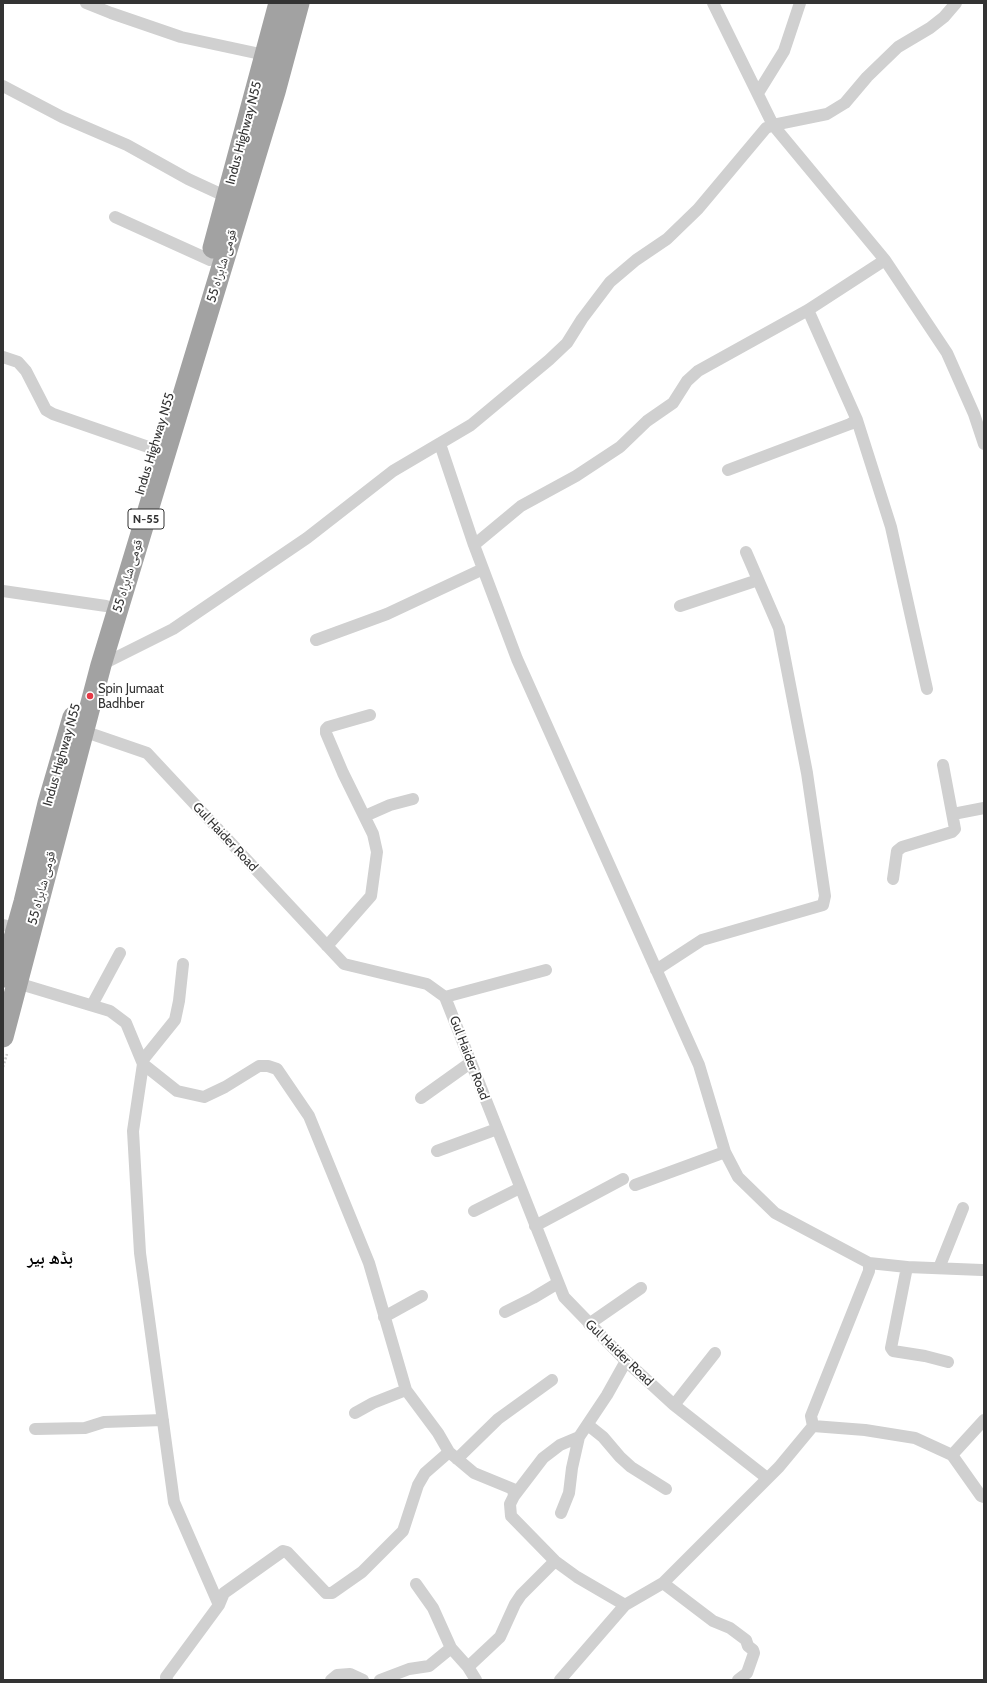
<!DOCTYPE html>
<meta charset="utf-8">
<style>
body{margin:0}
#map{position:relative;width:987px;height:1683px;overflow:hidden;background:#fff;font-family:Cabin,sans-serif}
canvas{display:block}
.frame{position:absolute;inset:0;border:4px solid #333;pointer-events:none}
</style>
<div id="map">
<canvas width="987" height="1683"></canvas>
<div class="frame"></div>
</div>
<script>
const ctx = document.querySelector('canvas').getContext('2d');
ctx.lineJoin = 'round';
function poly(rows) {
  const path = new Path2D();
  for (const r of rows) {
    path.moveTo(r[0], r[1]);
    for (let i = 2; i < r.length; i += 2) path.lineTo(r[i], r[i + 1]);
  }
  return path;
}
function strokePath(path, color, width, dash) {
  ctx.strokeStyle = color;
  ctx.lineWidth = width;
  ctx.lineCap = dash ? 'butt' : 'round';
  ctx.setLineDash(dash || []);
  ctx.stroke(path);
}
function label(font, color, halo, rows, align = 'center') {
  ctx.font = font + ' Cabin,"Noto Naskh Arabic",sans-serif';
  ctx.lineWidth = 4;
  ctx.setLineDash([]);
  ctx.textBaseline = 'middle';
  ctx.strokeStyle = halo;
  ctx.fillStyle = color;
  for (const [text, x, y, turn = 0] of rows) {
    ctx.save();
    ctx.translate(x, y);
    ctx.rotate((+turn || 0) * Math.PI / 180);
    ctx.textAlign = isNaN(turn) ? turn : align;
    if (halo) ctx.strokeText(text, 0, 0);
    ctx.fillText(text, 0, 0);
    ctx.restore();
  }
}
strokePath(poly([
 [3,1067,7,1054]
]), '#cdcdcd', 2.5, [2, 2]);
strokePath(poly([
 [86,3,111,13,181,37,265,55],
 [713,3,773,125,885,260,947,353,974,414,984,444],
 [3,86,62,117,127,145,188,179,227,197],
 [758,93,784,51,800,3],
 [115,217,210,260],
 [3,357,18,362,26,371,46,410,53,414,154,449],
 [857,420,891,527,927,689],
 [440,444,474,545,517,659,699,1065,725,1152,738,1177,775,1213,869,1263,869,1271,811,1416,813,1426],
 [728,470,850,424,857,420,808,310],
 [474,545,521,506,576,476,620,447,647,421,673,403,687,381,698,371,808,310,885,260],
 [3,591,106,606],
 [680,606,758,580],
 [316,640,387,614,483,569],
 [101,665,173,629,307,538,393,471,471,425,549,360,567,343,582,319,610,282,636,260,667,239,698,209,766,128,773,125,827,114,845,103,867,77,898,47,930,28,944,17,956,3],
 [83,731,147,753,344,964,427,984,445,997,564,1297,626,1361,674,1405,767,1478],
 [953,814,984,808],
 [365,816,390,805,413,799],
 [893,879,897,851,902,847,952,832,955,829,943,765],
 [3,925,17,928],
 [327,946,371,896,377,852,373,834,343,773,326,733,326,729,328,727,370,715],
 [656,970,702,940,823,905,825,896,807,773,779,628,746,552],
 [17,983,110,1011,126,1023,143,1064,177,1091,204,1097,225,1087,259,1066,268,1066,277,1069,309,1116,369,1263,406,1390,438,1433,449,1452,474,1473,513,1489,514,1496,510,1504,511,1516,555,1561,577,1577,625,1605],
 [445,997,546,970],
 [92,1005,120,953],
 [142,1061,175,1020,179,1001,183,964],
 [143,1064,133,1131,140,1253,174,1502,219,1605],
 [421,1098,470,1063],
 [437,1151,497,1129],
 [635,1185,725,1152],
 [474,1211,520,1188],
 [535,1226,623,1179],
 [869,1263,907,1267,982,1270],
 [907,1267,891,1348,893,1351,925,1356,948,1362],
 [939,1268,963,1208],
 [505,1312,533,1298,558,1283],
 [384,1317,422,1296],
 [589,1324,641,1288],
 [674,1405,715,1353],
 [355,1413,373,1403,406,1390],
 [588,1425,603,1437,620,1457,631,1467,666,1489],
 [35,1429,85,1428,104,1422,163,1420],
 [952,1455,984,1420],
 [457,1459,498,1419,552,1380],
 [514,1496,543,1458,560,1445,579,1437],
 [561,1513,569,1493,572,1468,579,1437,607,1395,626,1361],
 [663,1583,713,1621,730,1628,746,1640,748,1646,753,1650,754,1653,747,1673,738,1680],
 [416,1584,433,1608,451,1648,468,1667,476,1680],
 [468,1667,500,1637,515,1604,521,1595,555,1561],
 [167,1680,166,1677,219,1605,224,1593,283,1551,287,1552,326,1593,332,1593,362,1572,403,1531,418,1485,425,1473,449,1452],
 [331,1680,337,1675,350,1674,363,1680],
 [380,1680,409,1669,429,1666,451,1648],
 [560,1680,625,1605,663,1583,779,1467,813,1426,865,1430,915,1438,952,1455,981,1496,984,1497]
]), '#d0d0d0', 12);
strokePath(poly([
 [213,248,279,3],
 [3,977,24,902,48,803,73,717],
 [3,1037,101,665,275,92,299,3]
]), '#a2a2a2', 21);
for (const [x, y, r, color] of [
 [90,696,4,"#e63946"]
]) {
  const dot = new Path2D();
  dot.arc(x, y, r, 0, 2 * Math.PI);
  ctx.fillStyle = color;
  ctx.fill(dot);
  strokePath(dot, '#fff', 1.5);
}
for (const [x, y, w] of [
 [146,519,36]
]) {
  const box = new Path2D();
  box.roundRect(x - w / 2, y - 10, w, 20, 3);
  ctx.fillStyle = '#fff';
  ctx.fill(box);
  strokePath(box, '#333', 1);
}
label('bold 12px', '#333', null, [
 ["N-55",146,519]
]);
label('13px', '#333', '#fff', [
 ["Indus Highway N55",244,133,-75],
 ["قومی شاہراہ 55",222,266,-73],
 ["Indus Highway N55",155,444,-73],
 ["قومی شاہراہ 55",128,576,-73],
 ["Indus Highway N55",62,755,-74],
 ["Gul Haider Road",225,837,47],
 ["قومی شاہراہ 55",42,888,-75],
 ["Gul Haider Road",469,1058,69],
 ["Gul Haider Road",619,1353,44]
]);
label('13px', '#333', '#fff', [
 ["Spin Jumaat",98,689],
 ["Badhber",98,704]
], 'left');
label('bold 17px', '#000', '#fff', [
 ["بڈھ بیر",50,1259]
]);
</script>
